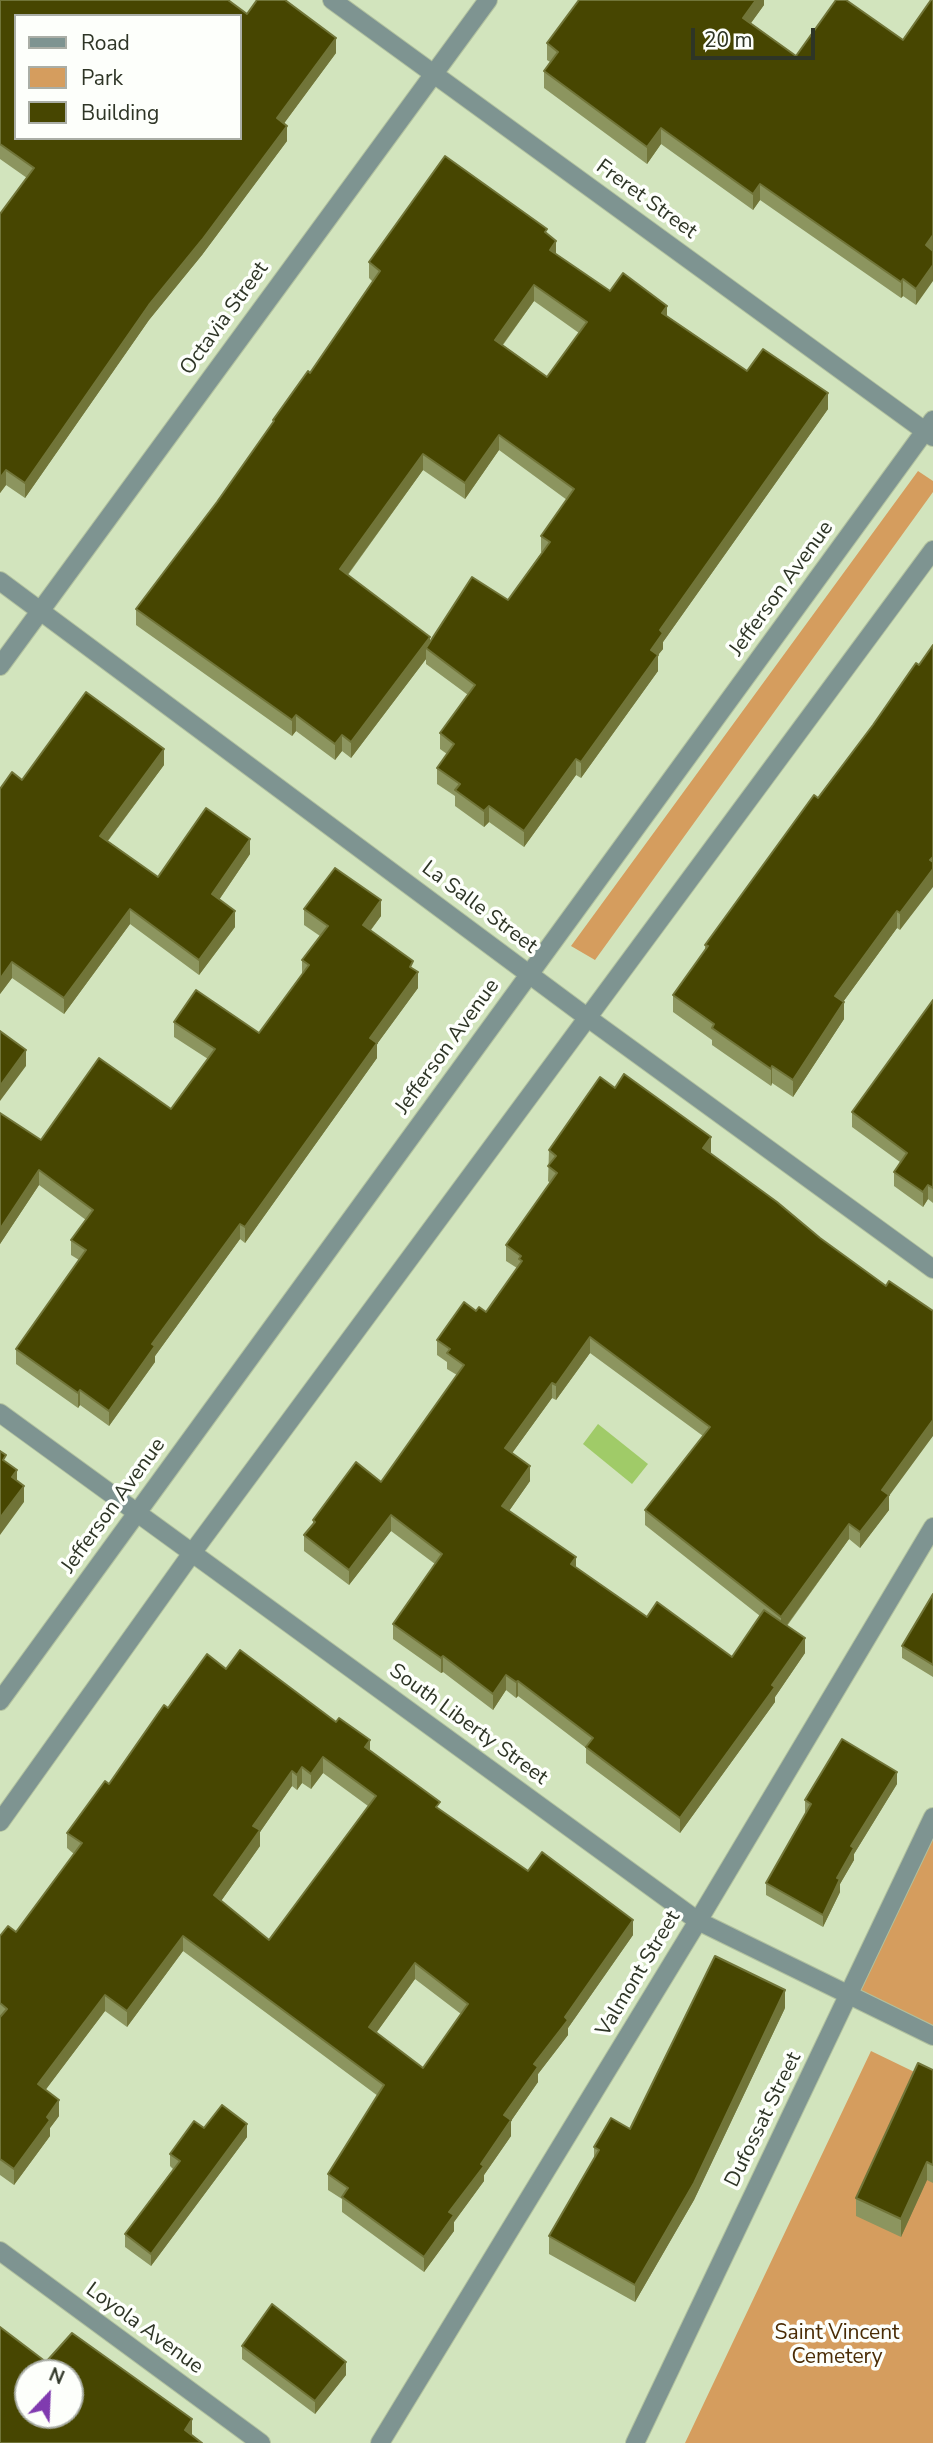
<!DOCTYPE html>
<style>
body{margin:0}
#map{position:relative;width:933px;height:2443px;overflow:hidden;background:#d2e4bd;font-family:"Nunito Sans",sans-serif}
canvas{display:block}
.legend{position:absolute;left:14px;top:14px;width:228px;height:126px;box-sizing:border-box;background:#fdfffb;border:2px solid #aaaea6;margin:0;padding:9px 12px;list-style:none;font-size:21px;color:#2e3526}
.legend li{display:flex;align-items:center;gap:14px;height:35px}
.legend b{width:35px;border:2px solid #aaaea6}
.north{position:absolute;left:14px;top:2359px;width:70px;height:70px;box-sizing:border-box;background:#fdfffb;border:2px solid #aaaea6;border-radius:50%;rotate:23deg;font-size:19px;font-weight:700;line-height:28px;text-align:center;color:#2e3526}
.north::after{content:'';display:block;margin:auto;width:24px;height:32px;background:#803baf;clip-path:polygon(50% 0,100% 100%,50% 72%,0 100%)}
.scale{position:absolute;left:691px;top:28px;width:124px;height:32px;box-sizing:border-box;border:4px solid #2e3526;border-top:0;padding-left:9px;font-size:21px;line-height:24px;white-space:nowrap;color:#2e3526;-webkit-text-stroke:5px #fdfffb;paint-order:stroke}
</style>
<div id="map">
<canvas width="933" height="2443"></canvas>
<ul class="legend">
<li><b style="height:9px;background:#7e9491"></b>Road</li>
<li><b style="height:19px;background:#d59d5e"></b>Park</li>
<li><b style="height:19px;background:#474601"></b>Building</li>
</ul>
<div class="north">N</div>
<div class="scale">20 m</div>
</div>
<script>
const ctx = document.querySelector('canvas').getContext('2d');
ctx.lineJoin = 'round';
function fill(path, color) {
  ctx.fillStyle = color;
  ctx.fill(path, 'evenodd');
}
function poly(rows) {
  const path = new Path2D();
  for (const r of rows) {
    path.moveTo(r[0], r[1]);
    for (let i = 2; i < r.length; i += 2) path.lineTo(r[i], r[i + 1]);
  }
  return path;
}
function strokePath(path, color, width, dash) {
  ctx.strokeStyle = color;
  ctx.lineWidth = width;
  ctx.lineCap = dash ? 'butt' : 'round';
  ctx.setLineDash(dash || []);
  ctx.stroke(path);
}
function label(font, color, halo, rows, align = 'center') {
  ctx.font = font + ' "Nunito Sans",sans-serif';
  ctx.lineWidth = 7;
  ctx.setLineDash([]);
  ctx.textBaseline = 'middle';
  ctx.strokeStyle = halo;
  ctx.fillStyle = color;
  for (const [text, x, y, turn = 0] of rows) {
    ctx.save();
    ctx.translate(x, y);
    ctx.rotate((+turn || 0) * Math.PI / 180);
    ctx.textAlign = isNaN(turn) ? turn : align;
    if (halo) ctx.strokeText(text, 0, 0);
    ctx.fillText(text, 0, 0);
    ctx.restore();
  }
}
fill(poly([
 [918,471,933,481,933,492,595,960,571,946],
 [933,1817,933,2036,848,1996],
 [871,2051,933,2081,933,2443,685,2443]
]), '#d59d5e');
fill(poly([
 [598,1424,648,1464,632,1484,583,1444]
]), '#a0cb68');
const minor = poly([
 [332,0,933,437],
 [0,581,588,1018,933,1269],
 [0,666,488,0],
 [0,1413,698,1921,933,2036],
 [0,1701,933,420],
 [0,1822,192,1553,933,550],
 [0,2251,261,2443],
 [380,2443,698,1921,933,1527],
 [635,2443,933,1817]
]);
strokePath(minor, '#b1c19f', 20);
strokePath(minor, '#7e9491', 18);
fill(poly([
 [0,0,247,14,336,53,284,123,287,141,202,255,149,320,25,498,6,485,0,493,0,214,27,178,0,159],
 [764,0,764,5,751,23,796,56,903,40,931,0,916,305,903,296,901,298,760,200,753,210,661,144,647,164,544,88,544,71,550,62,547,60,547,43],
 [547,234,556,254,610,291,667,316,747,371,828,409,663,642,663,649,658,655,658,671,581,778,576,775,524,847,489,822,484,827,455,806,455,796,437,784,437,768,447,754,440,749,440,733,468,695,426,664,426,659,351,758,342,751,335,760,296,731,292,736,136,625,136,609,217,502,273,424,273,420,310,373,373,282,369,278,369,262],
 [534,301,579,333,547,377,503,345],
 [499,450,567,500,541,536,541,552,542,552,508,600,430,641,348,575,423,470,465,499],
 [919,665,900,930,897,928,843,1002,844,1019,793,1097,772,1083,771,1086,712,1045,712,1040,673,1012,673,995,705,950,705,945],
 [164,765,108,841,158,877,250,854,219,900,235,927,199,975,130,924,64,1014,12,978,0,994,22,780],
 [304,909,381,916,371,930,413,969,418,988,377,1044,377,1058,245,1243,240,1239,155,1356,155,1362,109,1426,80,1405,78,1408,16,1364,16,1349,79,1260,71,1255,71,1240,86,1220,39,1185,0,1244,0,1113,41,1140,171,1109,208,1059,174,1037,174,1022,259,1033,302,974,302,960,320,936,304,925],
 [933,1000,933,1203,928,1199,923,1207,894,1186,894,1172,900,1162,852,1127,852,1112],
 [615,1088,711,1152,711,1153,889,1496,889,1510,860,1548,849,1539,787,1626,805,1653,775,1697,775,1702,680,1833,586,1763,586,1748,518,1696,516,1698,506,1690,493,1710,443,1672,441,1673,393,1639,393,1624,435,1564,391,1531,349,1585,304,1551,304,1535,313,1524,313,1520,381,1482,457,1375,447,1369,447,1362,437,1355,437,1340,476,1311,486,1312,517,1268,506,1261,506,1245,550,1183,548,1181,549,1150],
 [590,1353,703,1436,645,1510,645,1525,760,1616,732,1657,647,1617,576,1567,509,1511,530,1481,512,1453,552,1398,556,1400],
 [933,1594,933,1677,902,1658,902,1646],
 [226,1669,370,1750,440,1810,528,1871,633,1935,568,2028,568,2035,538,2074,538,2082,511,2121,511,2136,484,2175,484,2181,454,2222,454,2231,424,2272,342,2212,342,2199,328,2190,328,2174,378,2096,183,1951,127,2027,105,2011,45,2090,59,2116,50,2128,50,2136,14,2185,0,2175,0,1936,16,1932,74,1854,67,1848,67,1833,109,1784,168,1708],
 [323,1773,368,1806,269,1940,221,1901,260,1846,260,1832,292,1786,297,1790,302,1783,311,1789],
 [415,1979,461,2014,423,2068,376,2033],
 [897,1784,854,1854,854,1860,840,1884,840,1892,823,1927,766,1895,766,1883,806,1813,805,1812,805,1800],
 [785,2008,694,2200,635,2302,549,2254,549,2236,594,2158,594,2147,630,2129],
 [933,2070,933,2183,927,2180,901,2237,856,2216,856,2198],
 [204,2128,247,2137,151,2266,125,2247,125,2234,173,2169,170,2166,170,2154],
 [242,2346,346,2375,315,2414,242,2359]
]), '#8c955f');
fill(poly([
 [756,0,764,0,764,5,743,34,743,18],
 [336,38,336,53,277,133,277,118],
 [287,126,287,141,202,255,149,320,25,498,25,483,149,305],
 [661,128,661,144,647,164,647,147],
 [760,184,760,200,753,210,753,194],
 [933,235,933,251,926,245],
 [556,241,556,257,550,250],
 [933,265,933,281,916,305,916,289],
 [903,279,903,296,901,298,901,282],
 [534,285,534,301,495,355,495,340],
 [667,306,667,322,662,313],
 [828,393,828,409,663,642,663,649,658,655,658,671,581,778,581,762,651,650,660,630],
 [499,435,499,450,465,499,465,483],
 [423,454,423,470,340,585,340,569],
 [6,470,6,485,0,493,0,478],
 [430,637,430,652,426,648,426,659,351,758,351,742],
 [296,715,296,731,292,736,292,720],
 [342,735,342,751,335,760,335,744],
 [164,749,164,765,100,851,100,836],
 [576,759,576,775,524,847,524,831],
 [489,806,489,822,484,827,484,811],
 [250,839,250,854,212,910,212,894],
 [933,857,933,887,900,930,900,913],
 [381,900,381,916,363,940,363,925],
 [130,909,130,924,64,1014,64,998],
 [235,911,235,927,199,975,199,960],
 [897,911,897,928,835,1013,835,996],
 [12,962,12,978,0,994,0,979],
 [418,972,418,988,377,1044,377,1058,245,1243,245,1227,370,1038],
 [844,1002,844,1019,793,1097,793,1080],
 [26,1050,26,1066,0,1101,0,1086],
 [772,1066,772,1083,771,1086,771,1069],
 [711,1137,711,1152,703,1163,703,1148],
 [39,1170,39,1185,0,1244,0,1229],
 [928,1185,928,1199,923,1207,923,1192],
 [240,1224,240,1239,155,1356,155,1362,109,1426,109,1411,152,1344],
 [590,1337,590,1353,556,1400,556,1385],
 [552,1383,552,1398,505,1463,505,1448],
 [80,1390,80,1405,78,1408,78,1393],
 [933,1420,933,1436,889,1496,889,1510,860,1548,860,1532,882,1490],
 [530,1466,530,1481,502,1521,502,1506],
 [17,1470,17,1487,12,1477],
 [24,1486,24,1502,0,1535,0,1518],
 [391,1515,391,1531,349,1585,349,1570],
 [849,1524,849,1539,781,1633,781,1617],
 [576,1557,576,1573,571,1564],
 [805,1638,805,1653,775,1697,775,1702,680,1833,680,1818],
 [443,1656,443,1672,441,1673,441,1658],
 [506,1675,506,1690,493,1710,493,1694],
 [518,1681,518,1696,516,1698,516,1682],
 [370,1740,370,1756,365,1747],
 [323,1757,323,1773,311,1789,311,1774],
 [302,1767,302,1783,297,1790,297,1775],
 [292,1771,292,1786,260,1832,260,1846,214,1911,214,1895,253,1826],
 [897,1772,897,1784,854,1854,854,1860,840,1884,840,1892,823,1927,823,1915,837,1878,851,1846],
 [633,1920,633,1935,568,2028,568,2035,538,2074,538,2082,511,2121,511,2136,484,2175,484,2181,454,2222,454,2231,424,2272,424,2257,449,2212,481,2164,504,2115,534,2064,565,2017],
 [183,1936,183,1951,127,2027,127,2011],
 [415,1963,415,1979,369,2043,369,2027],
 [785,1990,785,2008,694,2200,635,2302,635,2285],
 [105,1995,105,2011,38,2100,38,2084],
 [59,2100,59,2116,50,2128,50,2136,14,2185,14,2169,47,2117],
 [247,2124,247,2137,151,2266,151,2254],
 [927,2162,927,2180,901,2237,901,2219],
 [346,2362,346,2375,315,2414,315,2401],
 [192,2419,192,2441,185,2430]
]), '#717539');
const building = poly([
 [0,0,228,0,247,14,257,0,285,0,336,38,277,118,287,126,202,240,149,305,25,483,6,470,0,478,0,214,34,168,0,144,0,0],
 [16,16,240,16,240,138,16,138,16,16],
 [579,0,756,0,743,18,796,56,836,0,846,0,903,40,931,0,933,0,933,235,926,245,933,251,933,265,916,289,903,279,901,282,760,184,753,194,661,128,647,147,544,71,558,52,547,43,579,0],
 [445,156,547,229,545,232,556,241,550,250,610,291,623,273,667,306,662,313,747,371,763,349,828,393,660,630,663,633,651,650,658,655,581,762,576,759,524,831,489,806,484,811,455,790,460,784,437,768,454,744,440,733,475,685,426,648,472,577,508,600,550,542,541,536,574,489,499,435,465,483,423,454,340,569,430,637,351,742,342,735,335,744,296,715,292,720,136,609,217,502,274,421,273,420,308,371,310,373,380,271,369,262,445,156],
 [534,285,587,322,547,377,495,340,534,285],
 [933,645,933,857,930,860,933,862,933,869,900,913,897,911,835,996,844,1002,793,1080,772,1066,771,1069,712,1028,714,1024,673,995,708,946,705,945,814,795,818,798,873,725,916,663,919,665,933,645],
 [86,692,164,749,100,836,158,877,206,808,250,839,212,894,235,911,199,960,130,909,64,998,12,962,0,979,0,789,12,772,22,780,86,692],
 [335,868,381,900,363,925,413,961,410,967,418,972,370,1038,377,1043,245,1227,240,1224,152,1344,155,1346,109,1411,80,1390,78,1393,16,1349,86,1250,71,1240,93,1210,39,1170,0,1229,0,1113,41,1140,99,1058,171,1109,215,1049,174,1022,196,990,259,1033,309,965,302,960,328,926,304,909,335,868],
 [933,1000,933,1188,928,1185,923,1192,894,1172,907,1153,852,1112,933,1000],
 [0,1031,26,1050,0,1086,0,1031],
 [624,1074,711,1137,703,1148,777,1202,820,1238,886,1286,889,1281,933,1311,933,1420,882,1490,889,1495,860,1532,849,1524,781,1617,645,1510,710,1427,590,1337,556,1385,552,1383,505,1448,530,1466,502,1506,576,1557,571,1564,647,1617,657,1602,732,1657,764,1610,805,1638,772,1685,775,1687,680,1818,586,1747,593,1738,518,1681,516,1682,506,1675,493,1694,443,1656,441,1658,393,1624,442,1554,391,1515,349,1570,304,1535,315,1522,313,1520,356,1462,381,1482,464,1365,447,1353,450,1349,437,1340,464,1302,476,1311,479,1307,486,1312,522,1261,519,1259,521,1256,506,1245,557,1173,548,1166,556,1156,549,1150,600,1077,615,1088,624,1074],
 [0,1451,6,1455,3,1460,17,1470,12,1477,24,1486,0,1518,0,1451],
 [933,1594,933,1665,902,1646,933,1594],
 [240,1650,336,1722,339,1718,370,1740,365,1747,440,1802,436,1807,528,1871,542,1852,633,1920,565,2017,568,2020,534,2064,538,2067,504,2115,511,2120,481,2164,484,2166,449,2212,454,2215,424,2257,342,2197,348,2188,328,2174,384,2085,183,1936,127,2011,105,1995,38,2084,59,2100,47,2117,50,2120,14,2169,0,2159,0,2017,7,2009,0,2003,0,1936,8,1926,16,1932,82,1843,67,1833,105,1781,109,1784,164,1705,168,1708,207,1654,226,1669,240,1650],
 [323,1757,376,1796,269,1940,214,1895,260,1830,253,1826,292,1771,297,1775,302,1767,311,1774,323,1757],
 [415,1963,468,2004,423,2068,369,2027,415,1963],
 [842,1739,897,1772,851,1846,854,1848,837,1878,840,1879,823,1915,766,1883,811,1804,805,1800,842,1739],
 [715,1956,785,1990,694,2183,635,2285,549,2236,599,2150,594,2147,611,2118,630,2129,715,1956],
 [918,2063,933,2070,933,2165,927,2162,901,2219,856,2198,918,2063],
 [222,2105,247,2124,151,2254,125,2234,180,2161,170,2154,194,2121,204,2128,222,2105],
 [272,2304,346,2362,315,2401,242,2346,272,2304],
 [0,2327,46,2362,72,2333,192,2419,185,2430,202,2443,0,2443,0,2327],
 [28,2373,70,2373,70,2415,28,2415,28,2373]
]);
fill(building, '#474601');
strokePath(building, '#717539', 2);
label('21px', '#2e3526', '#fdfffb', [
 ["Freret Street",646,200,36],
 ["Octavia Street",225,319,-54],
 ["Jefferson Avenue",782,589,-54],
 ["La Salle Street",479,908,37],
 ["Jefferson Avenue",448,1047,-54],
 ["Jefferson Avenue",114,1506,-54],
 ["South Liberty Street",468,1725,36],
 ["Valmont Street",639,1974,-59],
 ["Dufossat Street",764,2120,-64],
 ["Loyola Avenue",144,2329,36]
]);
label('21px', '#4a2c05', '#fdfffb', [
 ["Saint Vincent",837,2334],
 ["Cemetery",837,2358]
]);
</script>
